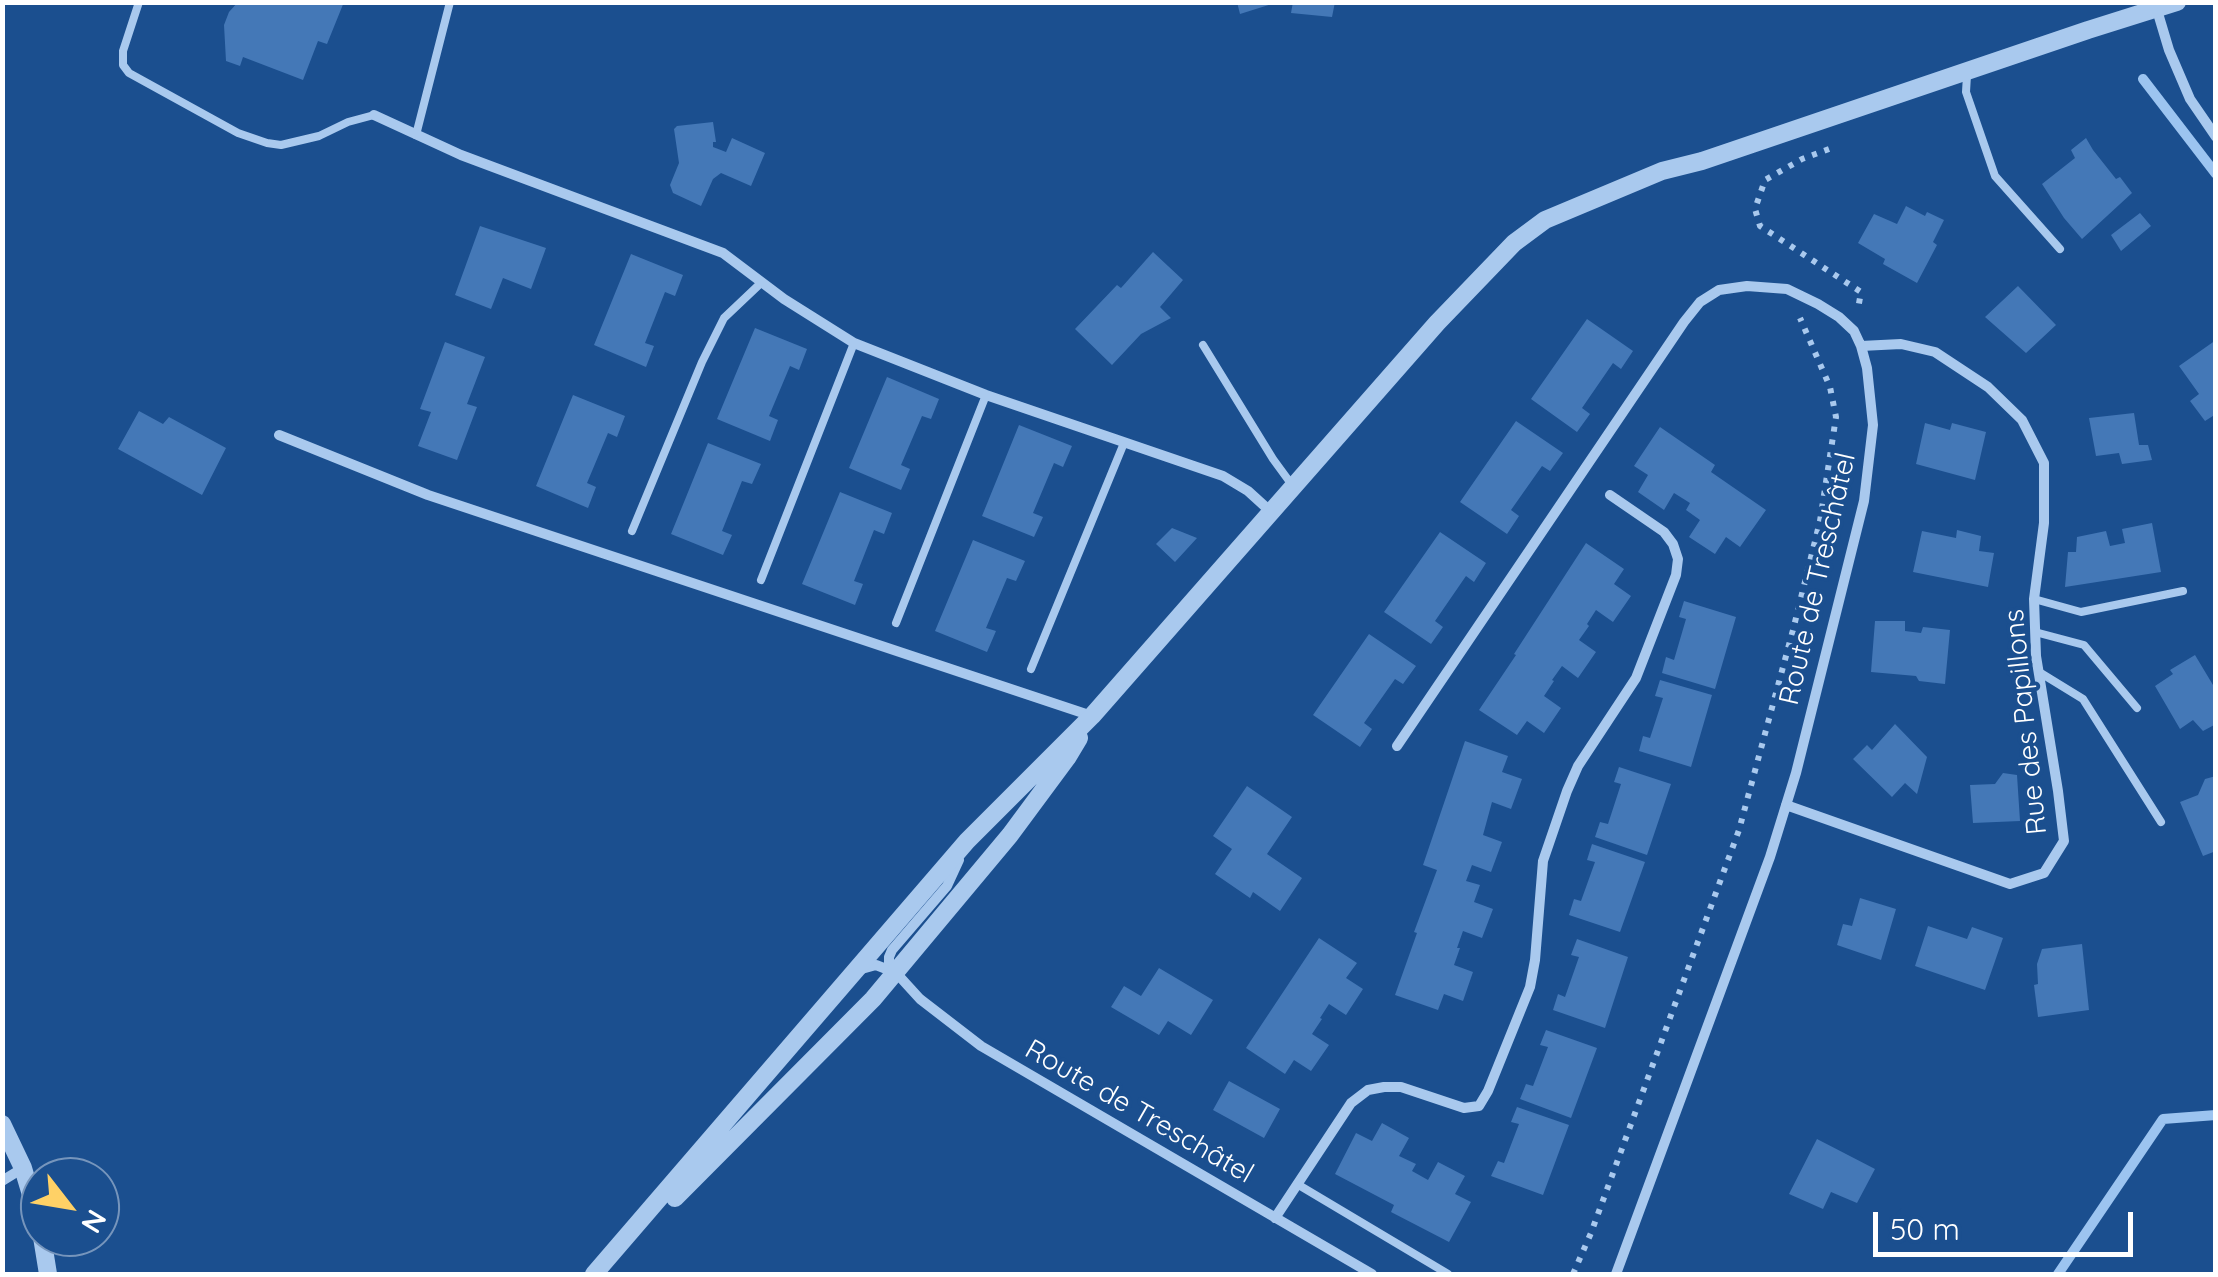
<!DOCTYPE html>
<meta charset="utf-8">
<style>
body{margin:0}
#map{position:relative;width:2218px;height:1277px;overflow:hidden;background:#1b4f8f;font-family:Quicksand,sans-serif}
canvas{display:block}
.frame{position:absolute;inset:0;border:5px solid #fff;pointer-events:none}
.north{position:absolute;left:20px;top:1157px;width:100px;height:100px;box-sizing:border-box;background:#1b4f8f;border:2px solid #7695bc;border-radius:50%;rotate:121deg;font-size:28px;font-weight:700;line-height:40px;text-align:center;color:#fff}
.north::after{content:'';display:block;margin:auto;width:35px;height:45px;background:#ffd166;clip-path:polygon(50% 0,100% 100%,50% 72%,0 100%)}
.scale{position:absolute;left:1873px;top:1212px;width:260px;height:45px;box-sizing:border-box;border:5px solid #fff;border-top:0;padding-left:12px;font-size:30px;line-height:35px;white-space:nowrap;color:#fff;-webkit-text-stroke:8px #1b4f8f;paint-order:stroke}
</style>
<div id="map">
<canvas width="2218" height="1277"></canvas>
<div class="frame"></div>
<div class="north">N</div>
<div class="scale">50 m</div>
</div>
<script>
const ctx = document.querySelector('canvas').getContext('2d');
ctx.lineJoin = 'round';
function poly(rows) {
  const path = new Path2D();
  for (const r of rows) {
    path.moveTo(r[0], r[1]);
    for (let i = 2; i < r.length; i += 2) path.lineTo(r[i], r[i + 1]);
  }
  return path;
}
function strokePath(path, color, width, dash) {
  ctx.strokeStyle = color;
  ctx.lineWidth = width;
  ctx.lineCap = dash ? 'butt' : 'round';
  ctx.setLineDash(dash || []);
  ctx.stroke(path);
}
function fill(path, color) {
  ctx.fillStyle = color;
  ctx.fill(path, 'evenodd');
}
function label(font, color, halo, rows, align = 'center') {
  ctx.font = font + ' Quicksand,sans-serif';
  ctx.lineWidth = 8;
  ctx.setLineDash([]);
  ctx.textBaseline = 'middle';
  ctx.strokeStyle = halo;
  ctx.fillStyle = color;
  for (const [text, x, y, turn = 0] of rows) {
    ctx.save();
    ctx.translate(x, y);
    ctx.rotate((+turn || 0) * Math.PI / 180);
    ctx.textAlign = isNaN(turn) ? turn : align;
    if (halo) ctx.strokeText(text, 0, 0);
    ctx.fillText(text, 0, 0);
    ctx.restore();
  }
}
strokePath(poly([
 [2143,79,2216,174],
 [2058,1274,2163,1119,2216,1115]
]), '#9cc4f0', 10);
fill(poly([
 [238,2,344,2,327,44,318,41,303,80,243,57,240,66,226,61,224,25,229,12],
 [1237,2,1274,2,1275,3,1240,14],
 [1293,2,1335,2,1332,17,1291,13],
 [713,122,716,142,713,142,713,147,726,152,732,138,765,153,751,186,721,173,713,179,701,206,673,193,670,185,679,163,674,129,677,126],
 [2086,138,2093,150,2116,179,2120,177,2132,193,2082,239,2064,218,2042,184,2075,158,2071,150],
 [1906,206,1925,216,1927,212,1944,220,1933,242,1937,245,1917,283,1883,264,1885,259,1858,243,1874,214,1897,224],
 [2140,213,2151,226,2121,251,2111,235],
 [480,226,546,248,531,289,503,278,491,309,455,295],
 [1153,252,1183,280,1160,307,1171,318,1141,334,1112,365,1075,329,1117,285,1121,288],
 [631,254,683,275,675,296,665,292,645,343,654,346,646,367,594,345],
 [2018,286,2056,325,2026,353,1985,317],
 [1587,319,1633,351,1621,369,1613,363,1582,408,1590,414,1577,432,1531,399],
 [755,328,807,349,799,370,790,366,769,416,778,420,770,441,717,419],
 [2216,340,2216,414,2205,421,2190,401,2199,394,2179,366],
 [445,342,485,357,467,404,477,407,457,460,418,446,431,412,420,409],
 [887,377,939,399,931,419,922,416,901,465,910,469,901,490,849,468],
 [573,395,625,416,617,437,608,433,587,483,596,487,588,508,536,486],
 [139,411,163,424,169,417,226,448,202,495,118,449],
 [2134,413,2139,445,2148,445,2152,460,2122,464,2119,453,2096,456,2089,418],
 [1516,421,1563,453,1550,471,1542,466,1511,510,1519,516,1507,534,1460,502],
 [1925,423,1950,430,1952,423,1986,432,1975,480,1916,464],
 [1019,425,1072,446,1063,467,1054,463,1033,513,1043,517,1034,537,982,516],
 [1660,427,1715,465,1711,472,1766,510,1740,547,1726,537,1715,554,1689,537,1700,520,1686,510,1690,503,1674,493,1664,510,1638,492,1648,475,1634,466],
 [708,443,761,464,752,484,742,481,722,531,732,535,723,555,671,534],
 [840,492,892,513,884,534,874,530,854,581,863,584,855,605,802,584],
 [2152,523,2161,572,2065,587,2068,552,2076,552,2077,537,2106,531,2110,546,2125,543,2122,529],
 [1172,528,1197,538,1175,562,1156,544],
 [1957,530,1981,536,1979,551,1994,553,1988,587,1913,572,1922,531,1956,538],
 [1440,532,1486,563,1474,582,1466,576,1435,621,1443,627,1431,644,1384,612],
 [973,540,1025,561,1016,581,1007,578,986,628,996,631,987,652,935,631],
 [1586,543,1624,569,1614,584,1631,596,1613,622,1596,610,1587,624,1589,626,1579,640,1596,652,1578,678,1562,666,1552,680,1554,681,1544,696,1561,708,1544,733,1527,721,1517,735,1479,710,1516,655,1514,654],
 [1684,601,1736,617,1715,689,1662,673,1666,657,1674,660,1686,619,1679,617],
 [1875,621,1905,621,1905,631,1921,633,1923,627,1950,630,1945,684,1919,681,1916,676,1871,672],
 [1369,634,1416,666,1403,684,1395,679,1364,723,1372,729,1360,747,1313,715],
 [2195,655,2216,690,2216,724,2203,731,2193,720,2180,729,2155,686,2173,674,2170,670],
 [1660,680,1712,695,1691,767,1639,751,1643,736,1650,738,1663,698,1655,696],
 [1895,724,1927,757,1917,794,1905,783,1892,797,1853,759,1867,745,1872,750],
 [1465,741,1508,756,1502,772,1522,779,1511,809,1492,802,1483,835,1502,842,1491,872,1472,865,1466,881,1480,885,1474,902,1493,909,1482,938,1463,931,1457,948,1460,948,1454,965,1473,972,1463,1001,1444,994,1438,1010,1395,995,1417,933,1414,932,1437,870,1423,865],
 [1619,767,1671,784,1647,855,1595,837,1600,822,1608,824,1621,784,1614,782],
 [2003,773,2017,775,2020,821,1973,823,1970,785,1995,784],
 [2216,776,2216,851,2203,856,2180,802,2198,795,2205,779],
 [1247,786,1292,817,1267,854,1302,878,1280,911,1253,892,1250,898,1215,874,1232,849,1213,836],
 [1592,844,1645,862,1620,932,1569,915,1574,899,1581,901,1595,862,1587,860],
 [1860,898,1896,909,1881,960,1837,945,1843,924,1852,926],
 [1928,926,1967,939,1972,927,2003,938,1985,990,1915,966],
 [1319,938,1357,963,1346,978,1363,989,1346,1015,1329,1004,1320,1018,1322,1019,1312,1034,1329,1045,1311,1071,1294,1060,1285,1074,1246,1048],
 [1577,939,1628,957,1605,1028,1553,1010,1558,994,1565,997,1579,957,1571,955],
 [2082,944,2089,1010,2038,1017,2034,985,2038,984,2037,964,2042,949],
 [1159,968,1213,1000,1191,1035,1168,1021,1159,1035,1111,1007,1124,986,1141,996],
 [1546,1030,1597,1048,1571,1118,1520,1099,1526,1084,1533,1086,1548,1047,1540,1045],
 [1229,1081,1280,1109,1264,1138,1213,1110],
 [1517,1107,1569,1125,1543,1195,1491,1176,1498,1161,1504,1163,1519,1124,1511,1122],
 [1382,1123,1409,1138,1399,1156,1416,1164,1412,1171,1428,1180,1438,1162,1465,1176,1455,1194,1471,1202,1449,1242,1391,1212,1394,1205,1335,1174,1356,1133,1372,1141],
 [1817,1139,1875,1169,1857,1203,1831,1192,1823,1209,1789,1194]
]), '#4478b7');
strokePath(poly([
 [1829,149,1802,159,1765,180,1755,209,1760,226,1861,292,1858,309],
 [1573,1274,1591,1233,1739,830,1793,630,1820,521,1836,417,1830,387,1800,318]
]), '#a9c9ee', 6, [5, 8]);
strokePath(poly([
 [139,2,123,51,123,65,129,73,238,133,267,143,281,145,319,136,348,122,374,115],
 [1967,75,1966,92,1995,176,2060,249],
 [416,135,450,2],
 [1203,345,1273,459,1292,485],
 [632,531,702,362,724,318,762,282],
 [761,580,854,343],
 [2034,599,2081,612,2183,591],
 [896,623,986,395],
 [2035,632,2084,645,2137,708],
 [1031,669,1124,443],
 [2039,672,2083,699,2161,822],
 [1297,1184,1448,1274]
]), '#a9c9ee', 8);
strokePath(poly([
 [2157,10,2169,50,2190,99,2216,137],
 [374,115,461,155,723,253,784,299,854,343,986,395,1223,476,1248,491,1270,511],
 [279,435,428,495,1092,716],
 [1397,746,1684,322,1700,302,1719,290,1747,286,1787,289,1818,304,1839,317,1854,331,1861,346,1867,368,1873,425,1864,501,1796,773,1770,857,1616,1274],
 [1786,805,2010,884,2044,873,2064,841,2058,791,2036,656,2034,599,2044,523,2044,463,2022,420,1988,387,1935,352,1901,344,1861,346],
 [959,860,947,886,892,950,889,957,889,965,920,999,981,1046,1372,1274],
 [858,970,876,965,894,972],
 [2,1181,23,1168],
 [1275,1218,1351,1103,1368,1090,1384,1087,1401,1087,1464,1108,1479,1106,1488,1091,1530,987,1535,960,1543,861,1567,791,1578,766,1636,678,1676,575,1678,559,1673,544,1664,532,1610,495]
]), '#a9c9ee', 10);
strokePath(poly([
 [2,1124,23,1168,40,1225],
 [675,1198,873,999,1010,835,1067,758,1079,738],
 [42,1237,48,1274],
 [594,1274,967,841,1092,716,1437,323,1514,243,1545,220,1662,171,1702,161,2088,30,2177,2]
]), '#a9c9ee', 18);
label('28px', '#fff', '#1b4f8f', [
 ["Route de Treschâtel",1818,579,-77],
 ["Rue des Papillons",2026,722,-96],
 ["Route de Treschâtel",1139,1112,30]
]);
</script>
